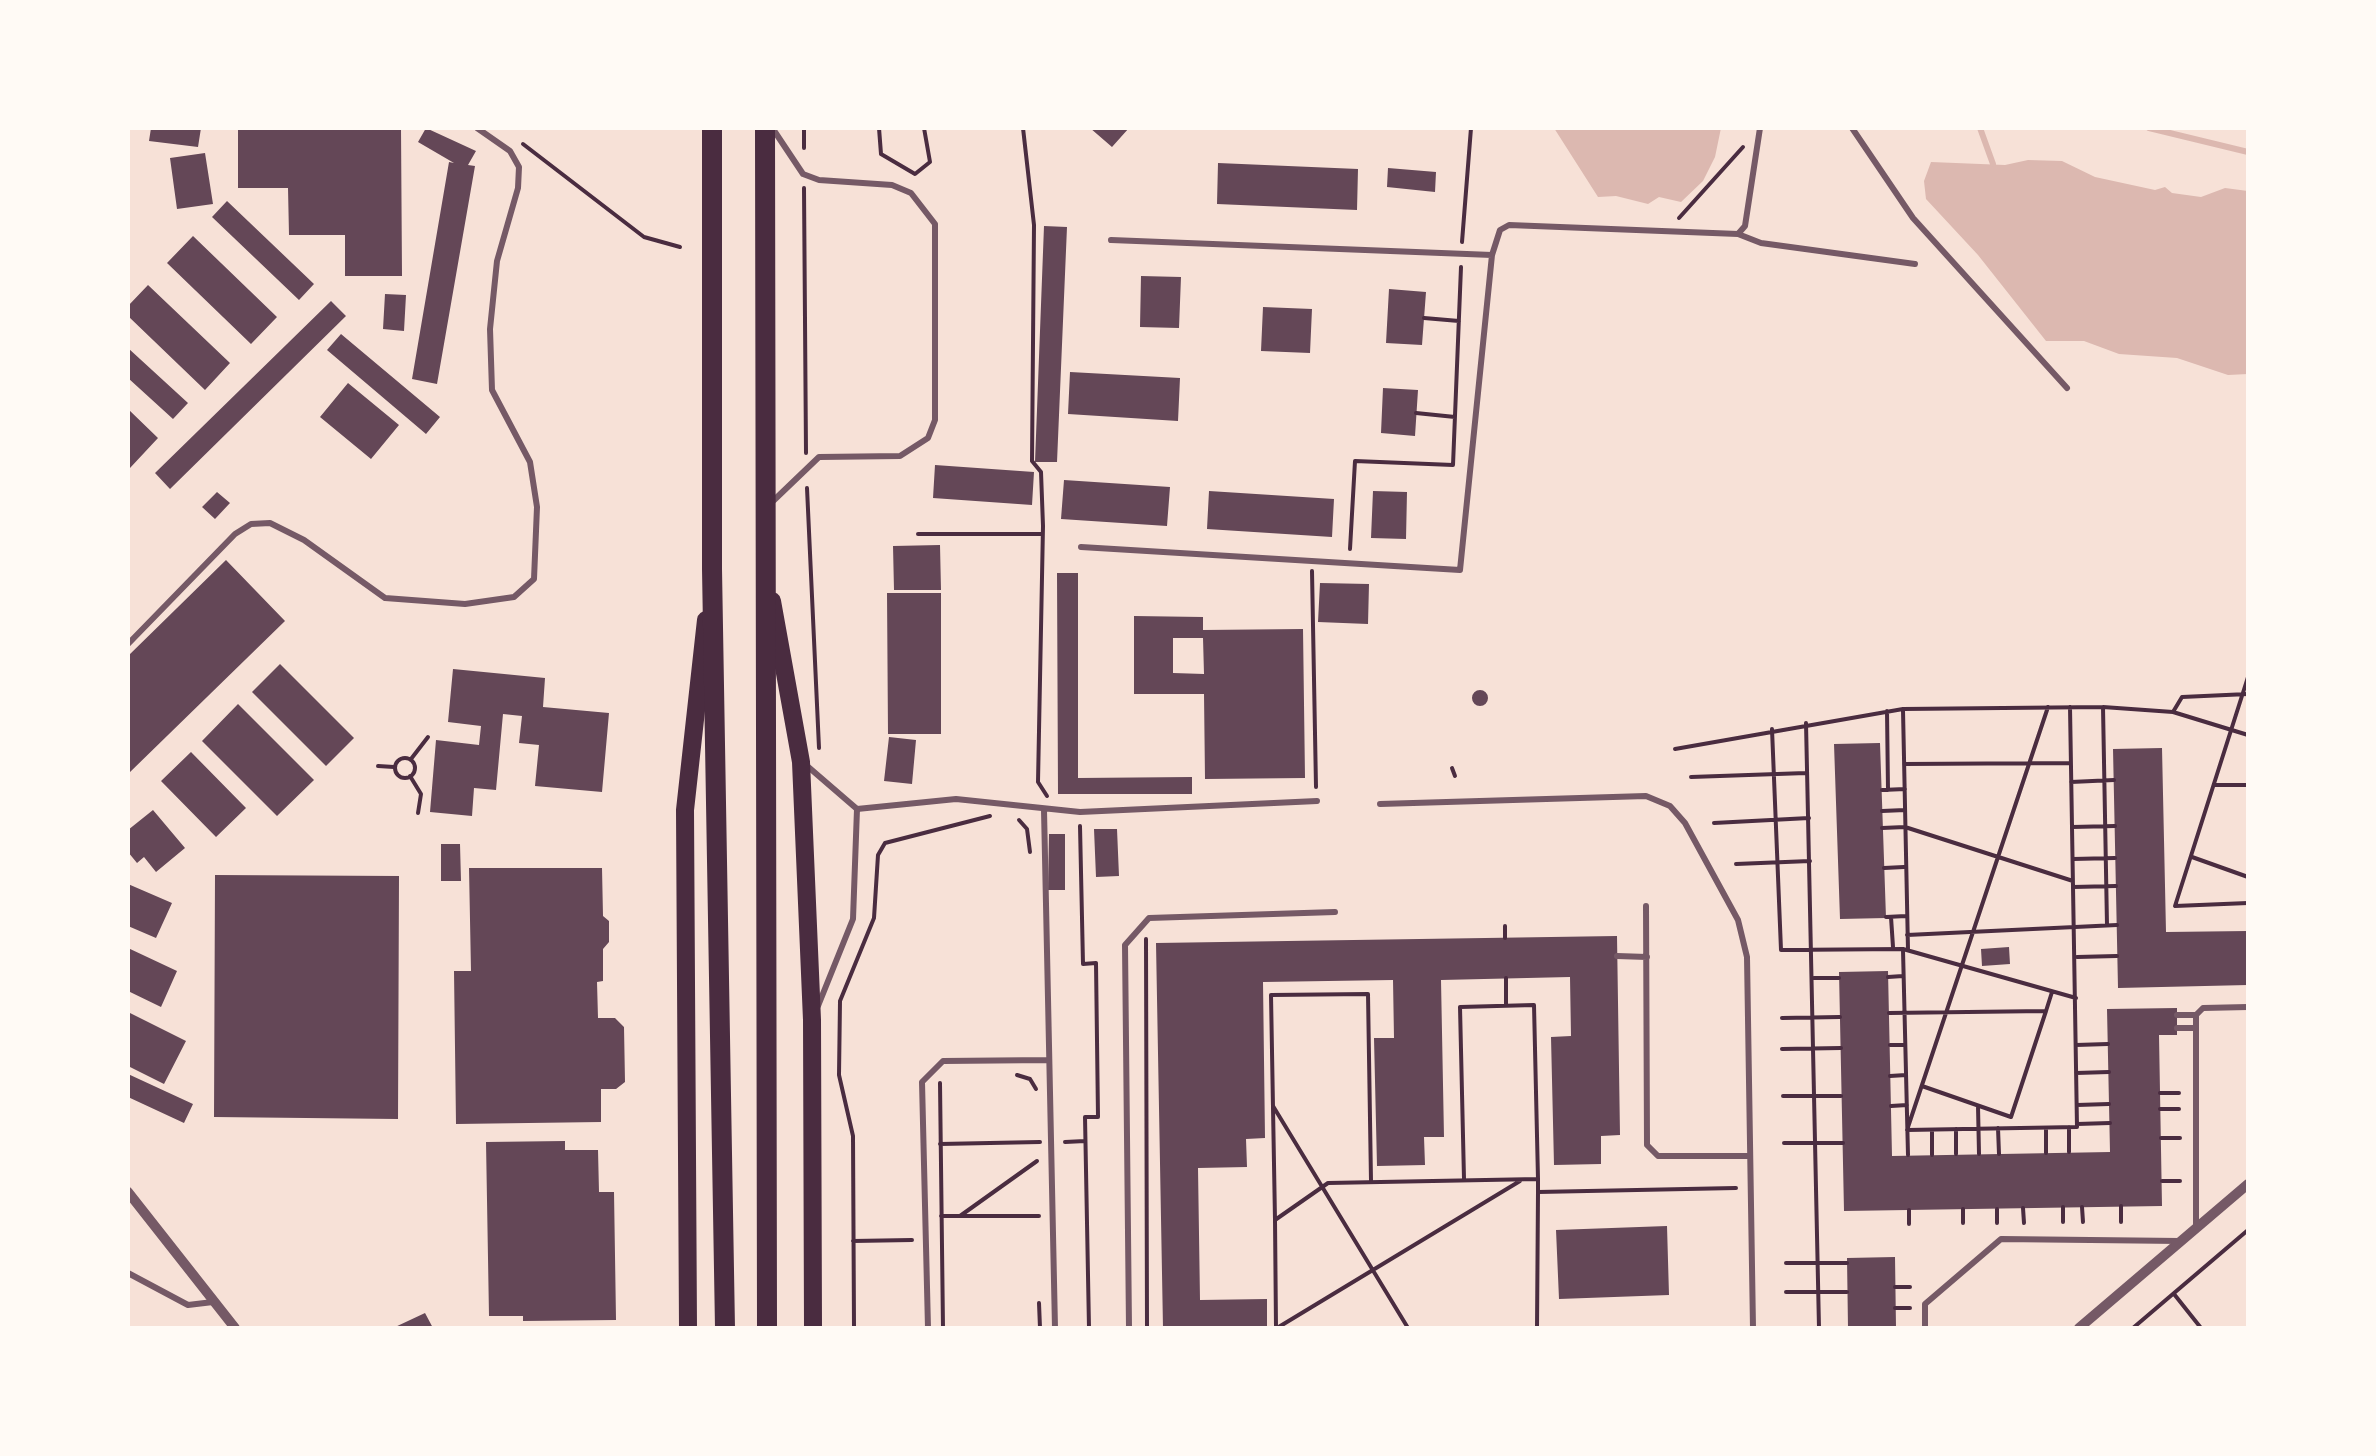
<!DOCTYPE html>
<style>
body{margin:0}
#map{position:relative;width:2376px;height:1456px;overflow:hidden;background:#f7e1d7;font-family:"Golos Text",sans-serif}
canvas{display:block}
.frame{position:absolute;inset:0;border:130px solid #fffaf5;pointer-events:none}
</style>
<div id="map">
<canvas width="2376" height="1456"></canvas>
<div class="frame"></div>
</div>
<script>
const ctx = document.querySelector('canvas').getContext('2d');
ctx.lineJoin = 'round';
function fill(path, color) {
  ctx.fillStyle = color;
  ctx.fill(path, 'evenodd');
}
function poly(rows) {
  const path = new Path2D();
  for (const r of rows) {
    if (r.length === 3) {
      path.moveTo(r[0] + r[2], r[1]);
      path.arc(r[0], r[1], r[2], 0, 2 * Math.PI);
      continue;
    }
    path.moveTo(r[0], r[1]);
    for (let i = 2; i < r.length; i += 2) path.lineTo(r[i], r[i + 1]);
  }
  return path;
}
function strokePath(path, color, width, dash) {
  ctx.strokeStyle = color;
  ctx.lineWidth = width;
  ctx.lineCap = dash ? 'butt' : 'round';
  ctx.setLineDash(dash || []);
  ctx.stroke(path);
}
fill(poly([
 [1554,128,1721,128,1715,157,1703,181,1681,202,1659,197,1648,204,1616,196,1598,197],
 [2028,160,2062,161,2095,177,2155,190,2165,187,2172,193,2201,197,2225,188,2248,191,2248,374,2228,375,2177,358,2119,354,2084,341,2046,341,1978,255,1926,199,1924,181,1931,162,2005,165]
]), '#dcb8b0');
strokePath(poly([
 [1980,128,1993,164],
 [2149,128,2248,152]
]), '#dcb8b0', 6);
fill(poly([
 [151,128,201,128,198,147,149,141],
 [238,128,401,128,402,276,345,276,345,235,289,235,288,188,238,188],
 [426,128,476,151,468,165,475,166,437,384,412,379,449,162,454,163,418,142],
 [1090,128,1129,128,1112,147],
 [205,153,213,204,177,209,170,158],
 [1218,163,1358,169,1357,210,1217,204],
 [1388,168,1436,172,1435,192,1387,187],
 [227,201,314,284,299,300,212,217],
 [1044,226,1067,227,1057,462,1035,462],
 [193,236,277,317,251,344,167,263],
 [1141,276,1181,277,1179,328,1140,327],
 [148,285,230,363,205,390,128,316,128,306],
 [1389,289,1426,292,1422,345,1386,343],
 [385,294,406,295,404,331,383,329],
 [331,301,346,316,170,489,155,473],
 [1263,307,1312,309,1310,353,1261,351],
 [341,334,440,417,426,434,327,350],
 [128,348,188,403,173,419,128,378],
 [1070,372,1180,378,1178,421,1068,414],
 [348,383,399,425,371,459,320,417],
 [1383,388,1418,390,1415,436,1381,433],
 [128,409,158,438,130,468,128,465],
 [935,465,1034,472,1032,505,933,498],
 [1064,480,1170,487,1167,526,1061,519],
 [1209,491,1334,499,1332,537,1207,529],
 [1373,491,1407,492,1406,539,1371,538],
 [217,492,230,503,215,519,202,507],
 [940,545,941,590,894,590,893,546],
 [226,560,285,621,128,774,128,656],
 [1057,573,1078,573,1078,778,1192,777,1192,794,1058,794],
 [1320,583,1369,584,1368,624,1318,622],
 [887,593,941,593,941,734,888,734],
 [1134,616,1203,617,1203,630,1303,629,1305,778,1205,779,1204,694,1134,694],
 [1173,638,1203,638,1204,674,1173,673],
 [280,664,354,738,326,766,252,692],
 [453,669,545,678,543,707,609,713,602,792,535,786,539,745,519,743,522,716,503,714,496,790,474,788,472,816,430,812,436,740,479,745,481,726,448,722],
 [1480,698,8],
 [238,704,314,780,277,816,202,741],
 [889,737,916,740,912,784,884,781],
 [1880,743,1886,918,1840,919,1834,744],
 [2162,748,2166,932,2248,931,2248,985,2118,988,2113,749],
 [191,752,246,808,216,837,161,781],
 [153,810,185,848,156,872,144,857,137,863,128,852,128,830],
 [1094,829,1117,829,1119,876,1096,877],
 [1049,834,1065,834,1065,890,1048,890],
 [441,844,460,844,461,881,441,881],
 [469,868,602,868,603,916,609,921,609,942,603,949,603,981,597,982,598,1018,615,1018,624,1027,625,1082,616,1089,601,1089,601,1122,456,1124,454,971,471,971],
 [215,875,399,876,398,1119,214,1117],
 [128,884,172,903,156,938,128,926],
 [1617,936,1620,1135,1601,1136,1601,1164,1554,1165,1551,1037,1571,1036,1570,977,1441,980,1444,1137,1424,1137,1425,1165,1377,1166,1374,1038,1394,1038,1393,980,1263,982,1265,1138,1246,1139,1247,1167,1198,1168,1200,1300,1267,1299,1267,1328,1163,1328,1156,943],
 [2009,947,2010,964,1982,966,1981,949],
 [128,948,177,971,161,1007,128,991],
 [1888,971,1892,1156,2110,1152,2107,1009,2177,1008,2177,1035,2159,1035,2162,1206,1844,1211,1839,972],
 [128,1012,186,1041,164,1084,128,1066],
 [128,1074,193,1104,184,1123,128,1097],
 [565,1141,565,1150,598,1150,599,1192,614,1192,616,1320,523,1321,523,1316,489,1316,486,1142],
 [1667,1226,1669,1295,1559,1299,1556,1230],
 [1895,1257,1896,1328,1848,1328,1847,1258],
 [425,1313,433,1328,393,1328]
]), '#644757');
strokePath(poly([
 [879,128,881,154,915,174,930,162,924,128],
 [1023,128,1034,225,1032,461,1041,472,1043,526,1038,782,1047,796],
 [523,144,644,237,680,247],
 [804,148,804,128],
 [804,188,806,453],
 [1679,218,1743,147],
 [1462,242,1471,128],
 [1424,318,1459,321],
 [1416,413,1455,417],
 [807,488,819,748],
 [918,534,1042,534],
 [1350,549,1355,461,1453,465,1461,267],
 [1312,571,1316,787],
 [2248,677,2175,906,2248,903],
 [2048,707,1907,1130,2077,1127,2070,707],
 [2103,707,2107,925],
 [1903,710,1908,950],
 [1887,711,1888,790],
 [2173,712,2182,697,2248,694],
 [1806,723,1819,1328],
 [1772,729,1781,950,1903,949,2076,998],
 [1675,749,1903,709,2103,707,2173,712,2248,735],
 [405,768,10],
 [411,759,428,737],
 [1904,764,2070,763],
 [378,766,394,767],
 [1452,768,1455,776],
 [410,776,421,794,418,813],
 [1691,777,1806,773],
 [2071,782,2114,780],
 [2214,785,2248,785],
 [1882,790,1905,789],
 [1882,811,1905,810],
 [1019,820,1027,829,1030,852],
 [1714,823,1809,818],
 [1080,826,1083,964,1096,963,1098,1117,1085,1117,1089,1328],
 [2072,827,2115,826],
 [1882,828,1905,827,2073,881],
 [2192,857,2248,877],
 [2073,859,2115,858],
 [1736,864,1810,861],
 [1884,868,1904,867],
 [2073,887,2116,886],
 [1886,917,1906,916],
 [1891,917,1893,947],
 [1505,926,1505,938],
 [1907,935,2117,925],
 [1146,939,1147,1328],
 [1903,950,1908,1155],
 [2077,957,2117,956],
 [1888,977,1903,976],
 [1506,978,1506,1004],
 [1814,978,1839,978],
 [2046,1011,2052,992],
 [1889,1013,2046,1011,2011,1117,1922,1086],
 [1782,1018,1840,1017],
 [1890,1045,1905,1045],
 [2076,1045,2108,1044],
 [1782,1049,1841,1048],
 [2076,1073,2109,1072],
 [1017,1075,1030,1079,1036,1089],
 [1890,1076,1906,1075],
 [940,1083,943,1328],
 [2160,1093,2179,1093],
 [1783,1096,1841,1096],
 [2077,1105,2109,1104],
 [1273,1106,1408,1328],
 [1891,1106,1907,1105],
 [1978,1106,1979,1154],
 [2160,1109,2179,1109],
 [2077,1124,2110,1123],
 [1998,1128,1999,1154],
 [1956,1129,1956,1154],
 [1932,1130,1932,1155],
 [2161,1138,2180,1138],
 [1065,1142,1085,1141],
 [1784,1143,1843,1143],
 [940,1144,1040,1142],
 [2069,1152,2069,1127],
 [2046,1153,2046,1128],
 [1464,1179,1460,1007,1534,1005,1538,1179],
 [2162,1181,2180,1181],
 [2121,1206,2121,1222],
 [2063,1207,2063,1222],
 [2082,1207,2083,1222],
 [2023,1208,2024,1223],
 [1963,1209,1963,1223],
 [1997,1209,1997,1223],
 [1909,1210,1909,1224],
 [941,1216,1039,1216],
 [960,1216,1037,1161],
 [1275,1220,1271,995,1368,994,1371,1181],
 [853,1241,912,1240],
 [1786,1263,1847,1263],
 [1895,1287,1910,1287],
 [1786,1292,1847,1292],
 [2174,1294,2201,1328],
 [1039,1303,1040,1328],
 [1895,1308,1910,1308],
 [854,1328,853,1136,839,1075,840,1001,874,918,878,855,885,843,990,816],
 [1276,1328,1275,1220,1328,1183,1538,1179,1538,1192,1736,1188],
 [1277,1328,1520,1181],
 [1537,1328,1538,1192],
 [2133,1328,2248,1230]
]), '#4a2c40', 4);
strokePath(poly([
 [1852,128,1913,218,2067,388],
 [1738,234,1761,243,1915,264],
 [1111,240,1492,255],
 [771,503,819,457,900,456,928,438,935,420,935,224,911,193,892,185,819,180,803,174,773,129],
 [1081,547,1460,570,1492,255,1500,230,1509,225,1738,234,1745,226,1760,128],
 [128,644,235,534,251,524,270,523,304,540,385,598,465,604,514,597,534,579,537,507,530,462,492,390,490,329,497,261,518,188,519,167,510,151,477,128],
 [806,765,857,809,956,799,1080,812,1317,801],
 [1380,804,1646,796,1670,806,1685,823,1738,920,1747,957,1753,1328],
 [1044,810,1055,1328],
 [1646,906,1647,1145,1658,1156,1750,1156],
 [1617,956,1647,957],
 [818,1006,853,919,857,809],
 [2177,1015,2196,1015],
 [2177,1028,2196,1028],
 [2196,1228,2196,1015,2203,1008,2248,1007],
 [128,1273,188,1305,213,1302],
 [928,1328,922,1082,943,1061,1049,1060],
 [1129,1328,1125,945,1149,918,1335,912],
 [1925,1328,1925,1304,2001,1239,2180,1241]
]), '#755966', 6);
strokePath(poly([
 [128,1192,235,1328],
 [2079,1328,2248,1184]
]), '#755966', 10);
strokePath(poly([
 [772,601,801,762,812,1020,813,1328],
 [688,1328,685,810,706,620]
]), '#4a2c40', 18);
strokePath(poly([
 [712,128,712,569,725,1328],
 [765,128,767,1328]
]), '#4a2c40', 20);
</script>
